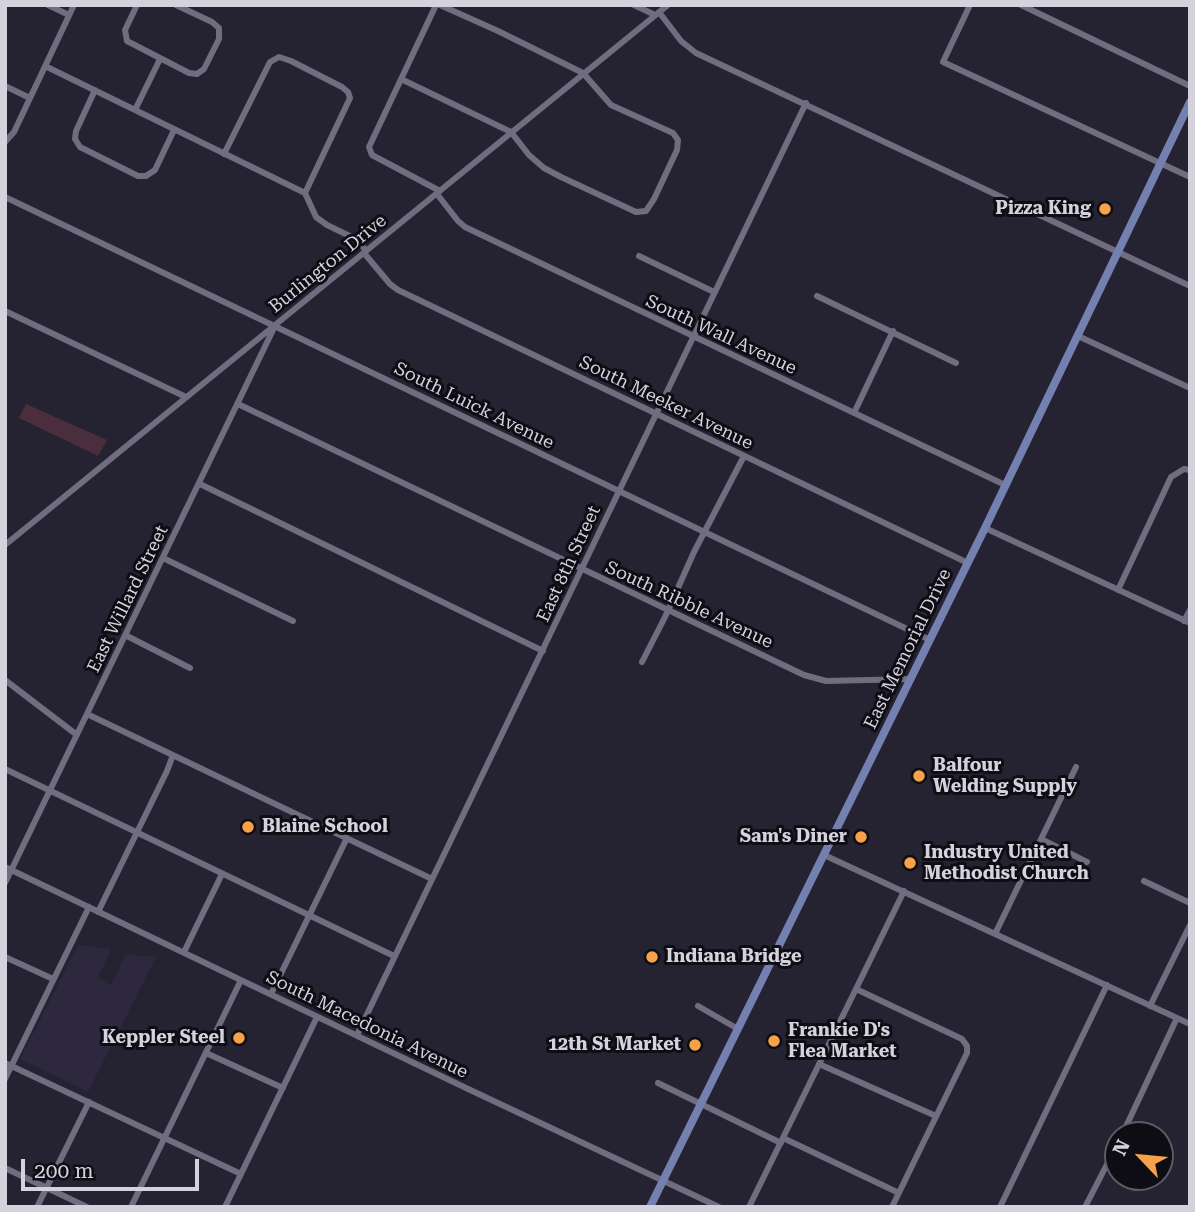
<!DOCTYPE html>
<style>
body{margin:0}
#map{position:relative;width:1195px;height:1212px;overflow:hidden;background:#252232;font-family:"Roboto Serif",serif}
canvas{display:block}
.frame{position:absolute;inset:0;border:7px solid #d4d2dd;pointer-events:none}
.north{position:absolute;left:1104px;top:1121px;width:70px;height:70px;box-sizing:border-box;background:#0e0d14;border:2px solid #5d5c64;border-radius:50%;rotate:296deg;font-size:19px;font-weight:700;line-height:28px;text-align:center;color:#d4d2dd}
.north::after{content:'';display:block;margin:auto;width:24px;height:32px;background:#f7a148;clip-path:polygon(50% 0,100% 100%,50% 72%,0 100%)}
.scale{position:absolute;left:21px;top:1159px;width:178px;height:32px;box-sizing:border-box;border:4px solid #d4d2dd;border-top:0;padding-left:9px;font-size:21px;line-height:24px;white-space:nowrap;color:#d4d2dd;-webkit-text-stroke:5px #0e0d14;paint-order:stroke}
</style>
<div id="map">
<canvas width="1195" height="1212"></canvas>
<div class="frame"></div>
<div class="north">N</div>
<div class="scale">200 m</div>
</div>
<script>
const ctx = document.querySelector('canvas').getContext('2d');
ctx.lineJoin = 'round';
function fill(path, color) {
  ctx.fillStyle = color;
  ctx.fill(path, 'evenodd');
}
function poly(rows) {
  const path = new Path2D();
  for (const r of rows) {
    path.moveTo(r[0], r[1]);
    for (let i = 2; i < r.length; i += 2) path.lineTo(r[i], r[i + 1]);
  }
  return path;
}
function strokePath(path, color, width, dash) {
  ctx.strokeStyle = color;
  ctx.lineWidth = width;
  ctx.lineCap = dash ? 'butt' : 'round';
  ctx.setLineDash(dash || []);
  ctx.stroke(path);
}
function label(font, color, halo, rows, align = 'center') {
  ctx.font = font + ' "Roboto Serif",serif';
  ctx.lineWidth = 6;
  ctx.setLineDash([]);
  ctx.textBaseline = 'middle';
  ctx.strokeStyle = halo;
  ctx.fillStyle = color;
  for (const [text, x, y, turn = 0] of rows) {
    ctx.save();
    ctx.translate(x, y);
    ctx.rotate((+turn || 0) * Math.PI / 180);
    ctx.textAlign = isNaN(turn) ? turn : align;
    if (halo) ctx.strokeText(text, 0, 0);
    ctx.fillText(text, 0, 0);
    ctx.restore();
  }
}
fill(poly([
 [78,945,111,949,98,978,111,985,126,954,156,957,88,1092,20,1059]
]), '#2d283e');
fill(poly([
 [26,404,107,440,98,456,19,418]
]), '#4a2e3d');
strokePath(poly([
 [48,5,69,15],
 [137,5,125,30,127,41,189,73,197,74,204,69,219,39,219,28,212,22,176,5],
 [436,5,369,147,372,155,440,191],
 [634,5,655,15],
 [970,5,943,62,1190,177],
 [1021,5,1190,86],
 [659,12,681,41,696,53,1190,286],
 [45,66,305,193,316,217,327,225,358,240,366,251],
 [401,79,511,132,529,155,544,168,561,177,636,212,646,211,654,199,677,150,678,140,673,133,611,105,583,73,498,31,440,5],
 [5,86,30,98],
 [95,90,76,131,75,139,80,147,138,176,146,176,155,170,174,130],
 [135,110,160,59],
 [5,142,14,132,74,5],
 [224,154,270,62,279,57,291,61,342,87,348,92,350,98,305,193],
 [437,194,458,221,465,227,1005,485],
 [5,197,930,640],
 [364,253,390,284,398,290,968,563],
 [639,256,714,292],
 [817,296,956,363],
 [5,311,186,397],
 [1078,336,1190,388],
 [238,404,804,675,826,681,911,679],
 [854,413,893,331],
 [200,484,543,651],
 [985,528,1190,623],
 [5,545,668,5],
 [163,558,293,621],
 [1118,590,1171,477,1184,469,1190,470],
 [1184,621,1190,610],
 [125,635,190,668],
 [642,662,665,617,694,552,744,456],
 [5,680,77,735],
 [87,714,432,879],
 [5,769,394,956],
 [1041,839,1087,862],
 [824,855,1190,1024],
 [5,867,466,1088,719,1207],
 [1144,881,1190,903],
 [5,883,273,330],
 [98,912,167,771,173,755],
 [995,934,1076,767],
 [184,952,222,874],
 [5,957,53,979],
 [856,989,962,1039,967,1046,967,1053,892,1207],
 [271,994,347,838],
 [698,1006,738,1029],
 [1150,1006,1190,925],
 [357,1035,806,103],
 [206,1053,283,1088],
 [5,1063,241,1174],
 [819,1064,936,1116],
 [5,1079,89,907],
 [658,1083,781,1143],
 [1122,1135,1177,1018],
 [783,1138,899,1193],
 [5,1168,87,1207],
 [37,1207,89,1102],
 [131,1207,241,980],
 [225,1207,317,1017],
 [749,1207,904,891],
 [1000,1207,1107,985],
 [1085,1207,1118,1143]
]), '#716d81', 6);
strokePath(poly([
 [650,1207,985,528,1190,102]
]), '#7380b0', 8);
for (const [x, y, r, color] of [
 [1105,209,7,"#f7a148"],
 [919,776,7,"#f7a148"],
 [248,827,7,"#f7a148"],
 [861,837,7,"#f7a148"],
 [910,863,7,"#f7a148"],
 [652,957,7,"#f7a148"],
 [239,1038,7,"#f7a148"],
 [774,1041,7,"#f7a148"],
 [695,1045,7,"#f7a148"]
]) {
  const dot = new Path2D();
  dot.arc(x, y, r, 0, 2 * Math.PI);
  ctx.fillStyle = color;
  ctx.fill(dot);
  strokePath(dot, '#0e0d14', 2.5);
}
label('bold 18px', '#d4d2dd', '#0e0d14', [
 ["Pizza King",1091,209,"right"],
 ["Balfour",933,766],
 ["Welding Supply",933,787],
 ["Blaine School",262,827],
 ["Sam's Diner",847,837,"right"],
 ["Industry United",924,853],
 ["Methodist Church",924,874],
 ["Indiana Bridge",666,957],
 ["Frankie D's",788,1031],
 ["Flea Market",788,1052],
 ["Keppler Steel",225,1038,"right"],
 ["12th St Market",681,1045,"right"]
], 'left');
label('18px', '#d4d2dd', '#0e0d14', [
 ["Burlington Drive",328,264,-39],
 ["South Wall Avenue",721,335,25],
 ["South Meeker Avenue",666,403,26],
 ["South Luick Avenue",474,406,26],
 ["East 8th Street",569,564,-65],
 ["East Willard Street",128,599,-64],
 ["South Ribble Avenue",689,605,25],
 ["East Memorial Drive",908,649,-64],
 ["South Macedonia Avenue",367,1025,26]
]);
</script>
